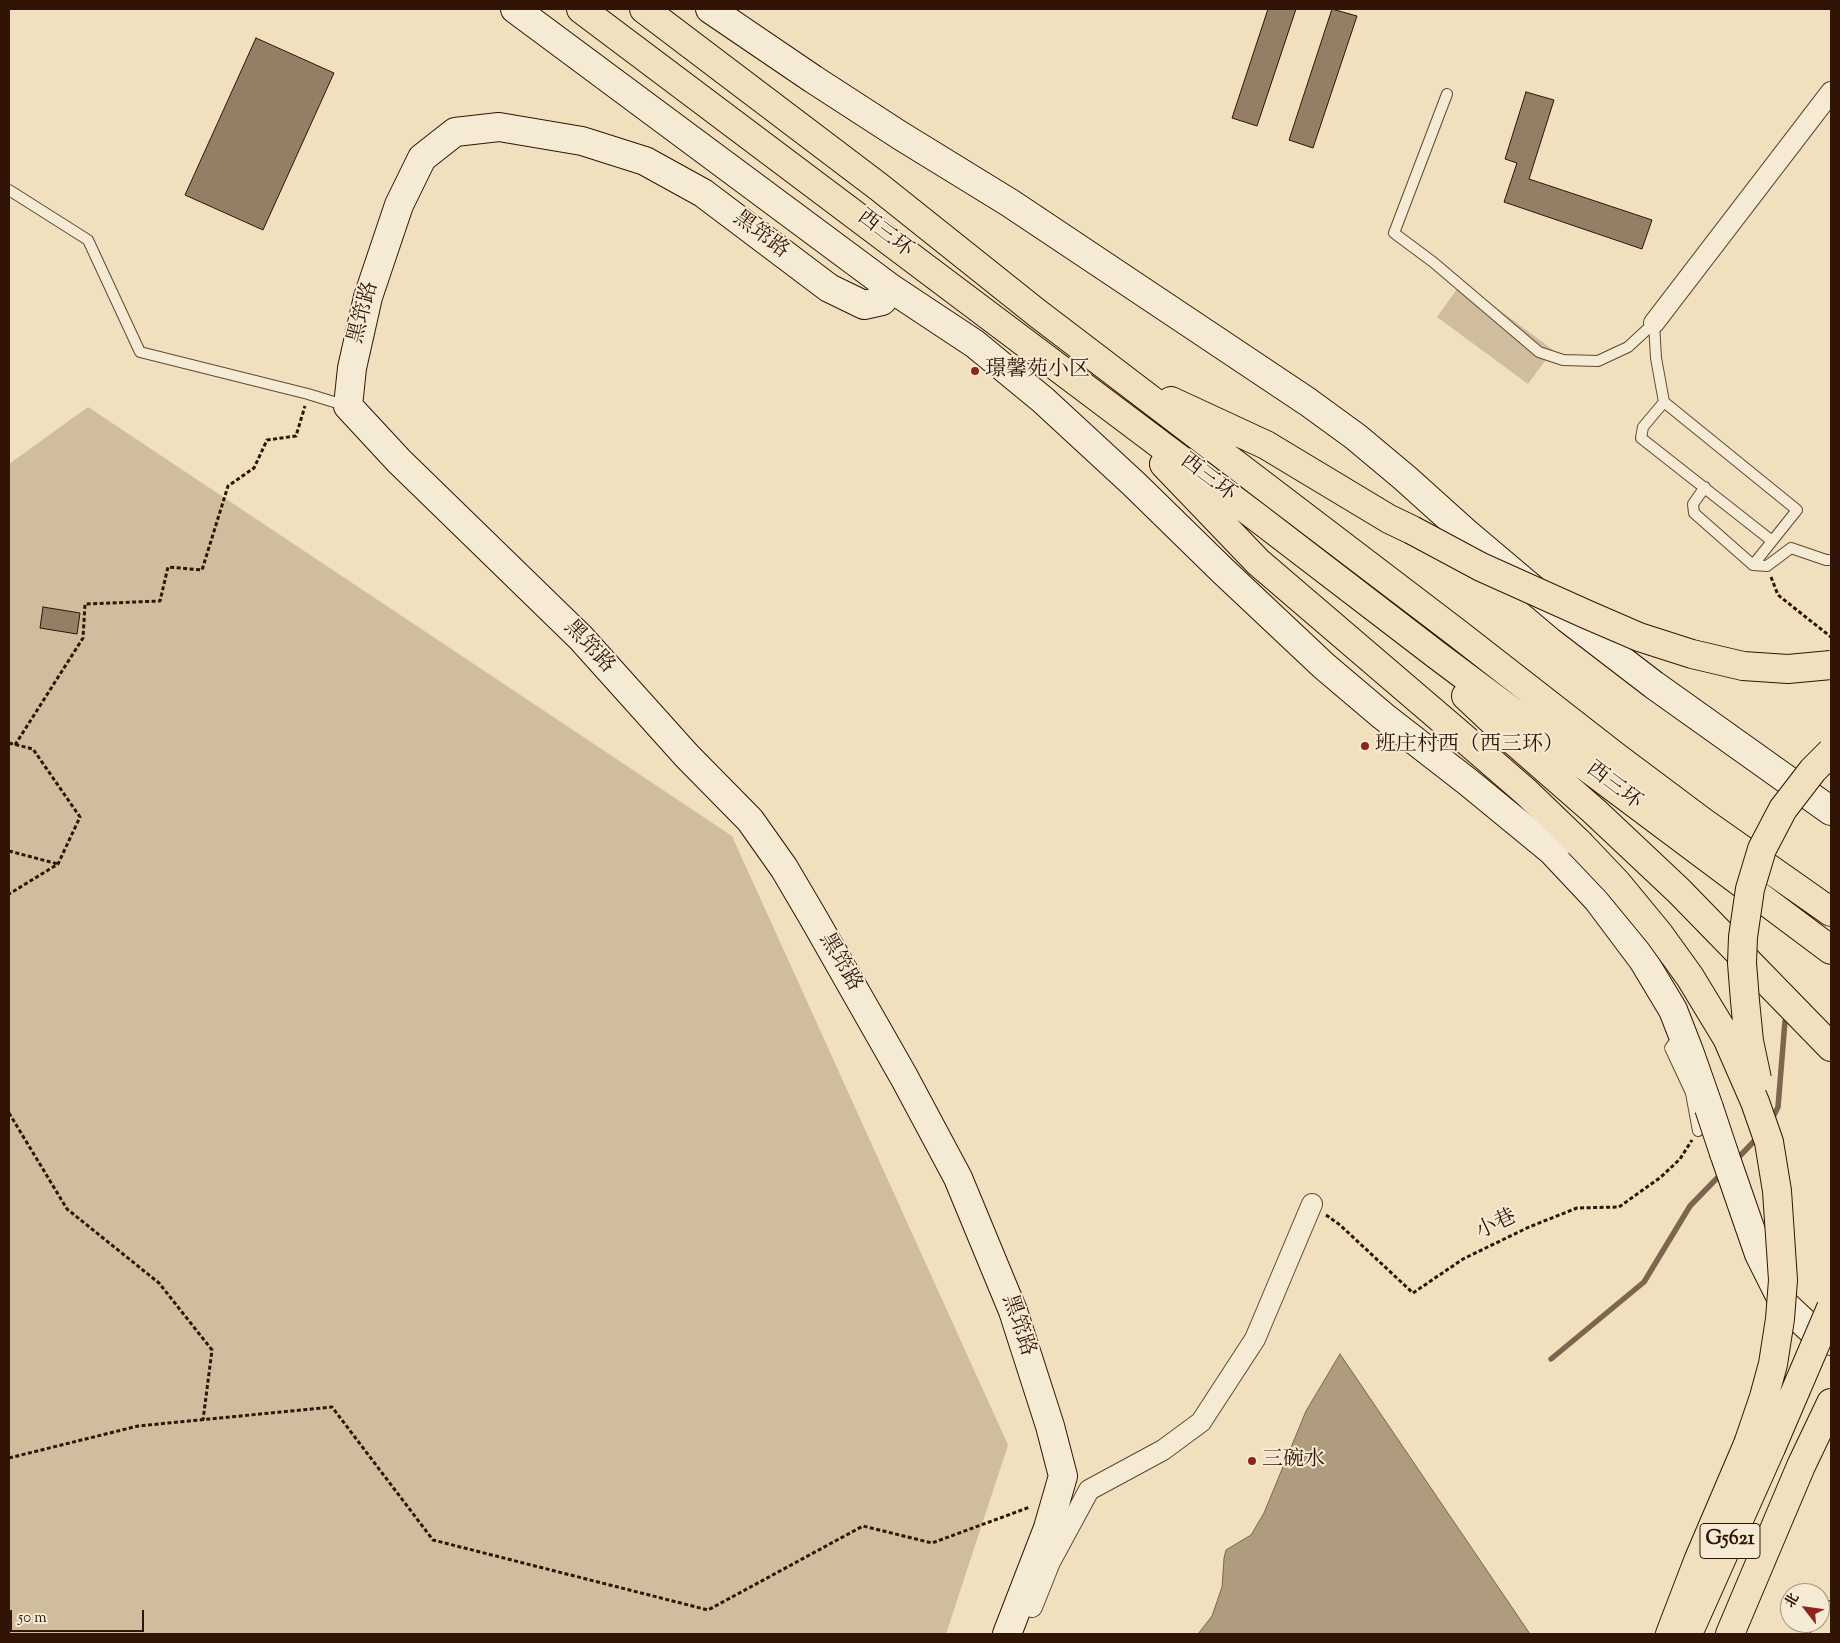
<!DOCTYPE html>
<meta charset="utf-8">
<style>
body{margin:0}
#map{position:relative;width:1840px;height:1643px;overflow:hidden;background:#f0e0bd;font-family:"Sorts Mill Goudy","Noto Serif SC",serif}
canvas{display:block}
.frame{position:absolute;inset:0;border:10px solid #311405;pointer-events:none}
.north{position:absolute;left:1780px;top:1583px;width:50px;height:50px;box-sizing:border-box;background:#f5ebd4;border:1px solid #a79581;border-radius:50%;rotate:300deg;font-size:14px;font-weight:700;line-height:20px;text-align:center;color:#311405}
.north::after{content:'';display:block;margin:auto;width:18px;height:22px;background:#8f2418;clip-path:polygon(50% 0,100% 100%,50% 72%,0 100%)}
.scale{position:absolute;left:10px;top:1610px;width:134px;height:22px;box-sizing:border-box;border:2px solid #311405;border-top:0;padding-left:6px;font-size:15px;line-height:18px;white-space:nowrap;color:#311405;-webkit-text-stroke:4px #f5ebd4;paint-order:stroke}
</style>
<div id="map">
<canvas width="1840" height="1643"></canvas>
<div class="frame"></div>
<div class="north">北</div>
<div class="scale">50 m</div>
</div>
<script>
const ctx = document.querySelector('canvas').getContext('2d');
ctx.lineJoin = 'round';
function fill(path, color) {
  ctx.fillStyle = color;
  ctx.fill(path, 'evenodd');
}
function poly(rows) {
  const path = new Path2D();
  for (const r of rows) {
    path.moveTo(r[0], r[1]);
    for (let i = 2; i < r.length; i += 2) path.lineTo(r[i], r[i + 1]);
  }
  return path;
}
function strokePath(path, color, width, dash) {
  ctx.strokeStyle = color;
  ctx.lineWidth = width;
  ctx.lineCap = dash ? 'butt' : 'round';
  ctx.setLineDash(dash || []);
  ctx.stroke(path);
}
function label(font, color, halo, rows, align = 'center') {
  ctx.font = font + ' "Sorts Mill Goudy","Noto Serif SC",serif';
  ctx.lineWidth = 4;
  ctx.setLineDash([]);
  ctx.textBaseline = 'middle';
  ctx.strokeStyle = halo;
  ctx.fillStyle = color;
  for (const [text, x, y, turn = 0] of rows) {
    ctx.save();
    ctx.translate(x, y);
    ctx.rotate((+turn || 0) * Math.PI / 180);
    ctx.textAlign = isNaN(turn) ? turn : align;
    if (halo) ctx.strokeText(text, 0, 0);
    ctx.fillText(text, 0, 0);
    ctx.restore();
  }
}
fill(poly([
 [1462,282,1553,350,1528,384,1437,317],
 [88,407,732,836,1008,1445,946,1634,9,1634,9,464]
]), '#d0bd9e');
const water = poly([
 [1340,1354,1530,1634,1198,1634,1212,1616,1222,1587,1224,1558,1226,1550,1251,1535,1264,1513,1306,1411,1340,1354]
]);
fill(water, '#af9b7e');
strokePath(water, '#7d654e', 1);
strokePath(poly([
 [1771,1121,1778,1107,1785,1021],
 [1736,1160,1759,1136],
 [1551,1359,1644,1282,1690,1206,1722,1173]
]), '#7d654e', 5.5);
const building = poly([
 [1268,9,1296,9,1257,126,1232,118,1268,9],
 [1332,9,1357,16,1313,148,1289,140,1332,9],
 [256,38,334,73,263,230,185,195,256,38],
 [1526,92,1554,100,1529,179,1652,220,1642,249,1504,202,1517,163,1505,159,1526,92],
 [43,607,80,613,77,634,40,628,43,607]
]);
fill(building, '#947e65');
strokePath(building, '#311405', 1);
const lane = poly([
 [1447,94,1394,233,1433,262,1539,352,1563,360,1598,361,1628,347,1654,323],
 [9,190,88,240,140,352,308,394,347,406],
 [1654,323,1656,358,1664,402,1797,510,1753,565],
 [1664,402,1643,427,1641,438,1772,541],
 [1705,487,1693,504,1694,513,1753,565,1767,566,1791,548,1826,560,1831,560],
 [1679,1035,1670,1048,1691,1093,1698,1131]
]);
const street = poly([
 [1654,323,1831,92],
 [1032,1607,1050,1562,1089,1490,1163,1450,1201,1422,1255,1339,1312,1204]
]);
const secondary = poly([
 [515,9,892,289,975,344,1043,400,1134,484,1223,571,1324,666,1383,716,1468,782,1552,851,1598,900,1643,960,1673,1010,1689,1051,1709,1108],
 [710,9,813,79,901,136,1010,203,1308,402,1356,437,1405,478,1465,532,1568,619,1654,685,1831,811],
 [892,289,882,301,864,305,829,288,703,193,645,161,582,141,499,127,455,132,422,158,399,205,368,297,352,368,348,406,399,461,581,638,687,756,750,820,784,868,814,919,904,1077,958,1178,1013,1311,1050,1426,1063,1476,1048,1528,1007,1634],
 [1724,1153,1759,1254,1784,1304,1816,1334,1831,1341]
]);
const highway = poly([
 [581,9,1258,518,1438,656,1831,950],
 [644,9,879,187,1037,313,1457,633,1615,756,1703,822,1831,912],
 [1171,401,1266,445,1389,519,1412,530],
 [1164,464,1258,562,1473,746,1526,792,1579,843],
 [1466,696,1515,742,1594,811,1679,891,1831,1047],
 [1692,1625,1771,1448],
 [1670,1634,1698,1561,1748,1444],
 [1730,1634,1801,1466,1831,1403],
 [1825,1634,1831,1615]
]);
strokePath(lane, '#614733', 12);
strokePath(street, '#614733', 22);
strokePath(secondary, '#311405', 30);
strokePath(highway, '#311405', 30);
strokePath(poly([
 [1771,577,1778,595,1831,637],
 [9,743,33,749,80,817,58,864,9,894],
 [15,745,83,638,85,604,160,601,168,567,202,570,228,486,254,468,267,440,296,436,305,406],
 [9,851,58,864],
 [9,1113,67,1209,159,1283,212,1350,203,1420],
 [1326,1215,1340,1225,1413,1293,1463,1259,1529,1227,1577,1208,1619,1207,1661,1177,1680,1159,1692,1140],
 [9,1458,138,1426,332,1407,433,1540,708,1610,863,1526,932,1543,1030,1507]
]), '#311405', 3, [4, 2.5]);
strokePath(lane, '#f5ebd4', 10);
strokePath(street, '#f5ebd4', 20);
strokePath(secondary, '#f5ebd4', 28);
strokePath(highway, '#f0e0bd', 28);
const secondaryBridge = poly([
 [1709,1108,1724,1153]
]);
const highwayBridge = poly([
 [1412,530,1481,567,1588,615,1639,637,1692,654,1743,666,1788,669,1831,665],
 [1579,843,1617,883,1659,934,1690,977,1727,1038,1755,1102,1769,1142,1777,1191,1783,1280,1780,1319,1773,1364,1764,1397,1748,1444],
 [1757,1079,1749,1041,1745,1001,1742,963,1743,937,1750,889,1762,849,1783,809,1813,770,1831,752],
 [1771,1448,1831,1308]
]);
strokePath(secondaryBridge, '#311405', 30, []);
strokePath(highwayBridge, '#311405', 30, []);
strokePath(secondaryBridge, '#f5ebd4', 28);
strokePath(highwayBridge, '#f0e0bd', 28);
for (const [x, y, r, color] of [
 [975,371,5,"#8f2418"],
 [1365,746,5,"#8f2418"],
 [1252,1461,5,"#8f2418"]
]) {
  const dot = new Path2D();
  dot.arc(x, y, r, 0, 2 * Math.PI);
  ctx.fillStyle = color;
  ctx.fill(dot);
  strokePath(dot, '#f5ebd4', 2);
}
for (const [x, y, w] of [
 [1730,1541,60]
]) {
  const box = new Path2D();
  box.roundRect(x - w / 2, y - 17.5, w, 35, 4);
  ctx.fillStyle = '#f5ebd4';
  ctx.fill(box);
  strokePath(box, '#311405', 1);
}
label('bold 20px', '#311405', null, [
 ["G5621",1730,1541]
]);
label('21px', '#311405', '#f5ebd4', [
 ["西三环",884,235,37],
 ["黑筇路",760,236,37],
 ["黑筇路",365,313,-75],
 ["西三环",1207,479,37],
 ["黑筇路",588,648,47],
 ["西三环",1613,787,37],
 ["黑筇路",839,963,60],
 ["小巷",1497,1226,-26],
 ["黑筇路",1017,1326,71]
]);
label('21px', '#311405', '#f5ebd4', [
 ["璟馨苑小区",985,371],
 ["班庄村西（西三环）",1375,746],
 ["三碗水",1262,1461]
], 'left');
</script>
